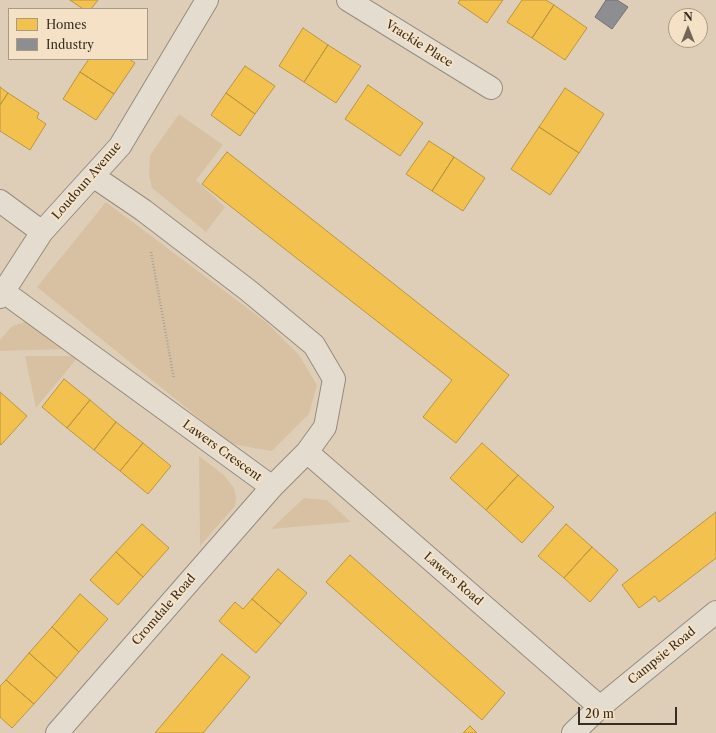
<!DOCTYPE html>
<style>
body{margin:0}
#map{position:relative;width:716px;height:733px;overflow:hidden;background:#dfceb7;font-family:"Libre Caslon Text",serif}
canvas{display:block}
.legend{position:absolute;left:8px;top:8px;width:140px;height:52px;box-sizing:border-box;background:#f5e2c6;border:1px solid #a99a85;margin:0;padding:5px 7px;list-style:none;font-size:12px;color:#372e23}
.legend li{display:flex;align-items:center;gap:8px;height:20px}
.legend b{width:20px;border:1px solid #a99a85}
.north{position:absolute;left:668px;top:8px;width:40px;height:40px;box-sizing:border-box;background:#f5e2c6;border:1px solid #a99a85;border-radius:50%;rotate:0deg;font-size:11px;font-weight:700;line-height:16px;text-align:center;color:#372e23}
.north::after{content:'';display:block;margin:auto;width:14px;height:18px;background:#726657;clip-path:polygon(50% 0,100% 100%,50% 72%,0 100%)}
.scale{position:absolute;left:578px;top:707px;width:99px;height:18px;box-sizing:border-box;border:2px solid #372e23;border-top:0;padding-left:5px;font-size:12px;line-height:14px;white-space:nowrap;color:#372e23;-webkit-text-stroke:3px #f5e2c6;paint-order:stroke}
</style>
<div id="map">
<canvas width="716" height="733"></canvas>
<ul class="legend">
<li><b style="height:11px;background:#f2c14e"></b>Homes</li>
<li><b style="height:11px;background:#8d8d92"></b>Industry</li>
</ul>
<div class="north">N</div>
<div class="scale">20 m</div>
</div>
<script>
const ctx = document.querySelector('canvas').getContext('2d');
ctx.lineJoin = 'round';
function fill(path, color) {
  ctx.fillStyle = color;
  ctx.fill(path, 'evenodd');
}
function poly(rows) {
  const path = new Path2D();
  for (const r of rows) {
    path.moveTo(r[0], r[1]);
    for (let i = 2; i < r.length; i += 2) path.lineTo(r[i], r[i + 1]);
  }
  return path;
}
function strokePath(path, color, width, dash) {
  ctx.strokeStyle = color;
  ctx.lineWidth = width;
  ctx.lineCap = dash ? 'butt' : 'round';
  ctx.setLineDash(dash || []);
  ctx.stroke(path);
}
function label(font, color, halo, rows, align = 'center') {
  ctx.font = font + ' "Libre Caslon Text",serif';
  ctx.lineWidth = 4;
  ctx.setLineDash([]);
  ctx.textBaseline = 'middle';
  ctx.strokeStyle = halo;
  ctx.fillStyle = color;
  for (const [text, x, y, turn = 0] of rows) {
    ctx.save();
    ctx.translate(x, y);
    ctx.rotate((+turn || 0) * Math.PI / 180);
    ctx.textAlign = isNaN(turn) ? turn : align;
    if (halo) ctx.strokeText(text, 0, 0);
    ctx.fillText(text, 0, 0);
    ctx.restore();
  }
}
fill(poly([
 [179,114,223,145,196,180,225,207,206,232,152,188,149,175,150,155],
 [106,202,266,322,299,355,317,385,309,414,272,451,231,444,37,287],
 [29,321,71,349,0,351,0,340,12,326],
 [25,356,79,356,36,408],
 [199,456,224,475,234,488,236,497,235,506,200,546],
 [304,498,327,500,351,522,271,529]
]), '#d7c1a2');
const homes = poly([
 [70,0,98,0,91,9,83,9,70,0],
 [460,0,503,0,487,23,458,3,460,0],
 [522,0,546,0,554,5,532,38,507,22,522,0],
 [554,5,587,28,565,60,532,38,554,5],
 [303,28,328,45,304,82,279,66,303,28],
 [328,45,361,66,336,103,304,82,328,45],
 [89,59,129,59,135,63,114,94,80,72,89,59],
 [245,66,275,86,255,114,226,93,245,66],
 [80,72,114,94,96,120,63,99,80,72],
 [368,85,423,123,400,156,345,119,368,85],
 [0,87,8,93,0,105,0,87],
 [565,88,604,114,579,153,539,127,565,88],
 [8,93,39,113,37,118,46,124,30,150,0,131,0,105,8,93],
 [226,93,255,114,240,136,211,115,226,93],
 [539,127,579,153,550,195,511,169,539,127],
 [429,141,454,157,432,191,406,174,429,141],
 [227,152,509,375,456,443,423,417,452,380,202,184,227,152],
 [454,157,485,178,463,211,432,191,454,157],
 [64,379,90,400,67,428,42,407,64,379],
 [0,392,27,416,1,445,0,444,0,392],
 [90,400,116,422,94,450,67,428,90,400],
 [116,422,143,443,120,471,94,450,116,422],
 [143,443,171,466,148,494,120,471,143,443],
 [482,443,518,475,486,510,450,478,482,443],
 [518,475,554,507,522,543,486,510,518,475],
 [716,512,716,558,659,602,655,596,639,608,622,585,716,512],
 [142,524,169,548,143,577,116,552,142,524],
 [566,524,592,547,564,578,538,556,566,524],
 [592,547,618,570,590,602,564,578,592,547],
 [116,552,143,577,118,605,90,580,116,552],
 [350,555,505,693,482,720,326,582,350,555],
 [278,569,307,593,281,624,252,599,278,569],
 [80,594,108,619,79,652,52,627,80,594],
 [252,599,281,624,256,653,219,621,235,602,243,609,252,599],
 [52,627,79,652,57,678,29,653,52,627],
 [29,653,57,678,34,704,6,680,29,653],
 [222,654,250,677,203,733,155,733,222,654],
 [6,680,34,704,12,728,0,717,0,686,6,680],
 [470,726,477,733,463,733,470,726]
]);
fill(homes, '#f2c14e');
strokePath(homes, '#ba9541', 1);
const industry = poly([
 [606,0,617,0,628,7,612,29,595,17,606,0]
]);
fill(industry, '#8d8d92');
strokePath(industry, '#737071', 1);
const minor = poly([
 [348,0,491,88],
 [0,201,42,232],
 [4,292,272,487,307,452,325,427,334,379,314,345,249,291,143,210,93,176],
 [0,297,42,232,120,146,207,0],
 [307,452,600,707],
 [57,733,272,487],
 [573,733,600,707,716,612]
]);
strokePath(minor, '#968b7e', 24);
strokePath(poly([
 [151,252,174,379]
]), '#a7a097', 2.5, [1, 2]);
strokePath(minor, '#e5dcd0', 22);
label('12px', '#372e23', '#f5e2c6', [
 ["Vrackie Place",419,44,32],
 ["Loudoun Avenue",87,181,-49],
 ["Lawers Crescent",222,451,36],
 ["Lawers Road",453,579,41],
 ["Cromdale Road",164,610,-49],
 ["Campsie Road",662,656,-39]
]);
</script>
